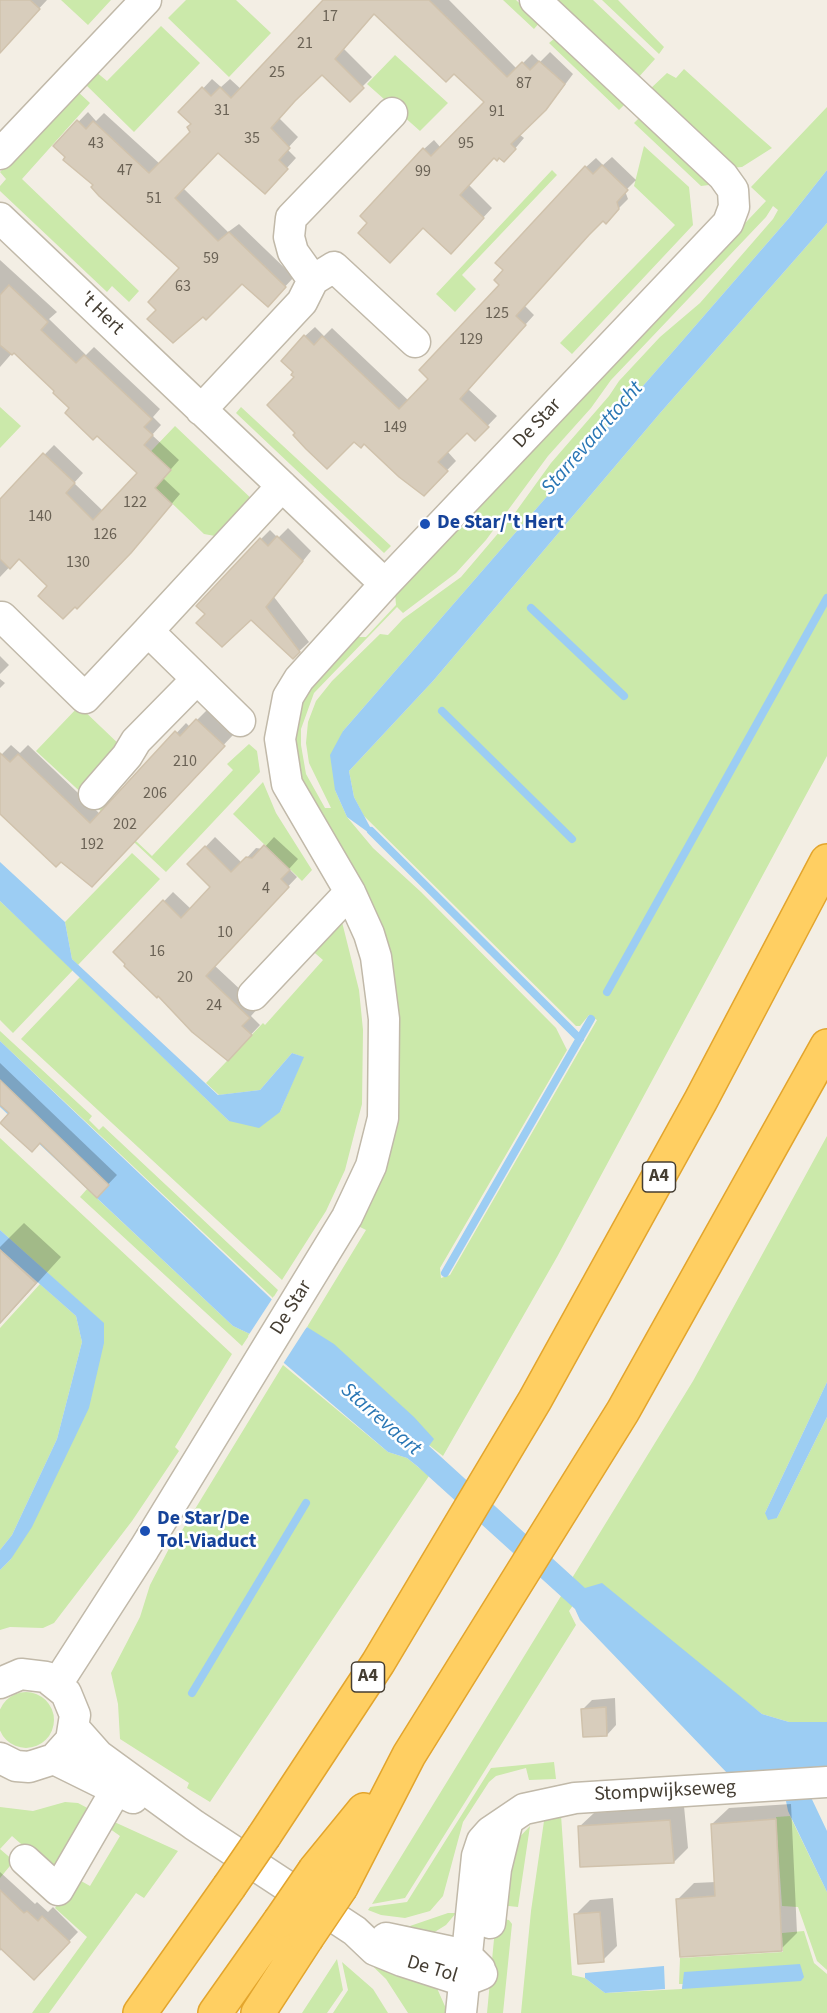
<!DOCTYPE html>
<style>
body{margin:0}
canvas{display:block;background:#f3eee4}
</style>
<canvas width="827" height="2013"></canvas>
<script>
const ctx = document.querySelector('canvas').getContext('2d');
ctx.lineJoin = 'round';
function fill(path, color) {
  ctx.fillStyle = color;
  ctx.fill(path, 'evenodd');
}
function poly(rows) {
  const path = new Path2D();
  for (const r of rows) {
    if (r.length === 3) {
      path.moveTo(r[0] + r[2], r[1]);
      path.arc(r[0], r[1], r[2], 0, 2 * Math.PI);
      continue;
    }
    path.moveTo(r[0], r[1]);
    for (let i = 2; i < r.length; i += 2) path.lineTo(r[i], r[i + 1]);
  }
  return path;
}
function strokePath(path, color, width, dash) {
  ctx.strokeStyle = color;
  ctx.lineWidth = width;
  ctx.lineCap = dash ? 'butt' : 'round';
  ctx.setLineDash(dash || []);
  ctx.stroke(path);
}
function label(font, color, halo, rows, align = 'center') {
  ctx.font = font + ' "Source Sans 3",sans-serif';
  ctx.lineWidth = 5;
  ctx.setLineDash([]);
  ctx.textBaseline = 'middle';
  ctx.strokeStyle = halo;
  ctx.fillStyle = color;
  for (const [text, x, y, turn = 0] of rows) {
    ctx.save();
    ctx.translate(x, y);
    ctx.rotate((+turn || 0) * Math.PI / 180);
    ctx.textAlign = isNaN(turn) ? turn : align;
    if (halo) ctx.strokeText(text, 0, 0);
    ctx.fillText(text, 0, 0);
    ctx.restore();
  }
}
fill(poly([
 [61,0,111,0,88,25],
 [186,0,236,0,271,33,229,77,168,18],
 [503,0,516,0,540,22,534,29],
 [554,0,593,0,655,59,637,79],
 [602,0,618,0,664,47,659,54],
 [161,26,200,63,134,132,83,82,95,71,107,81],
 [555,38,625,104,619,110,549,43],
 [395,55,448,103,420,131,367,84],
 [684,69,748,127,772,148,742,167,731,168,649,90,667,73,676,78],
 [76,90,90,103,22,179,139,291,129,302,112,286,107,292,0,191,0,186,6,179,0,172],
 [827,107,827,170,789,218,343,731,335,790,347,817,373,848,421,892,556,1028,567,1050,440,1268,441,1278,450,1275,597,1020,589,1015,580,1026,576,1026,364,816,354,797,349,771,433,681,661,412,827,223,827,756,557,1257,443,1456,429,1445,307,1327,366,1230,358,1226,398,1015,298,776,293,727,305,693,353,637,366,637,396,605,395,593,766,201,751,187],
 [773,206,778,210,773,219,700,303,660,337,619,381,609,396,551,463,512,517,461,577,403,619,388,635,380,634,332,681,316,701,308,722,306,743,309,763,331,808,325,808,306,774,301,745,301,729,314,693,397,607,403,613,456,573,486,540,548,456,591,408,611,380,766,217],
 [640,117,704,178,709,185,701,186,634,123],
 [644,146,689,187,693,225,572,354,560,343,675,225,634,186],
 [552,170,557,175,462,275,476,289,455,312,436,294],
 [0,407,21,426,0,448],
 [241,407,391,546,384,553,236,413],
 [175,426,256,503,220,541,215,536,204,534,135,468],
 [79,706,123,748,87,798,36,751],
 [249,744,257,751,260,772,166,872,90,801,95,796,105,806,111,801,107,814,152,856,233,770,227,764],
 [263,782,276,813,312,870,302,881,233,814],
 [132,853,160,879,78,965,72,959,65,922],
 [0,901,73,970,13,1033,0,1020],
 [342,922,359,990,363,1030,362,1104,345,1170,326,1211,282,1280,21,1039,80,977,229,1121,280,1112,303,1057,292,1053,260,1090,219,1095,206,1083,263,1023,265,1025,323,960,309,948],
 [0,1031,92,1116,89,1120,99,1130,103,1126,278,1290,273,1298,0,1041],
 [827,1136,827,1382,765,1513,777,1518,827,1417,827,1722,789,1722,762,1714,701,1667,585,1588,569,1611,576,1625,405,1898,372,1904,693,1381],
 [0,1138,232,1354,175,1447,179,1451,132,1521,54,1623,43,1628,10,1627,0,1630,0,1570,11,1559,103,1323,0,1230],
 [87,1189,233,1326,250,1334,242,1346,80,1197],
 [40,1284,76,1316,82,1342,57,1439,12,1535,0,1550,0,1328],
 [283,1365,388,1452,407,1458,429,1476,210,1802,187,1788,189,1783,120,1739,118,1704,111,1673,140,1617,150,1585,174,1539,181,1532],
 [26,1720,28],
 [554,1762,556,1779,529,1780,526,1768,496,1776,489,1782,463,1822,443,1896,430,1911,405,1918,381,1915,368,1910,370,1907,407,1902,491,1768],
 [65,1802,78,1803,93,1811,59,1864,45,1865,12,1836,0,1849,14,1861,0,1878,0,1807,33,1811],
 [561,1815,572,1975,585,1978,605,1993,682,1989,685,1972,683,1984,679,1984,680,1958,783,1952,782,1933,804,1931,814,1963,827,1974,827,2013,521,2013,531,1911,544,1821],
 [790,1816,827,1892,827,1970,817,1961,798,1907,782,1906,776,1817],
 [110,1820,178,1851,144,1898,136,1893,49,2013,32,2013,87,1937,55,1908,74,1877,90,1886,120,1836,106,1826],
 [530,1826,518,1907,499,1905,514,1843],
 [448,1913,456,1913,446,1925,433,1933,377,1928,381,1923,410,1926],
 [496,1918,509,1920,512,1924,503,2013,487,2013],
 [359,1953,436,1986,448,2013,408,2013,386,1979],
 [337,1959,343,1990,327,2013,302,2013],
 [342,1962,373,1989,388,2013,333,2013,348,1990]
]), '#cbe9aa');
fill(poly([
 [827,170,827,223,661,412,433,681,349,771,354,797,376,838,347,817,335,790,330,755,343,731,789,218],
 [0,862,65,922,72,959,218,1095,260,1090,292,1053,304,1057,280,1112,259,1128,229,1121,0,901],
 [0,1041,304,1330,307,1327,334,1344,414,1417,434,1439,429,1446,585,1588,602,1583,762,1714,789,1722,827,1722,827,1767,801,1768,799,1772,827,1831,827,1892,788,1811,785,1796,729,1775,580,1620,575,1609,417,1466,407,1458,388,1452,250,1334,233,1326,0,1107],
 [0,1230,104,1323,104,1343,89,1408,32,1527,11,1559,0,1570,0,1550,12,1535,57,1439,82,1342,76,1316,0,1249],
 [827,1382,827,1417,777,1518,768,1520,765,1513],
 [800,1964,804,1977,801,1981,682,1989,684,1972],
 [664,1966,665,1989,605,1993,585,1978,585,1973]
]), '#9ccdf3');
fill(poly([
 [274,1296,304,1326,308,1325,281,1367,248,1336]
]), '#f3eee4');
fill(poly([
 [0,0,47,0,0,51],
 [326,0,449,0,517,69,532,54,540,62,550,52,573,74,555,98,519,134,524,138,513,151,495,156,469,185,492,208,461,242,424,149,434,140,441,148,486,102,454,72,375,13,343,48,372,77,350,99,322,73,302,92,279,118,298,137,287,149,296,158,265,192,218,151,183,188,228,232,239,224,294,277,268,305,242,282,203,315,158,310,181,268,55,146,88,112,96,121,104,113,160,164,192,132,193,123,181,112,212,79,221,87,230,79,242,90],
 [612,157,636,180,625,191,628,199,615,212,603,219,524,305,534,315,468,389,497,416,475,439,467,431,447,451,456,461,424,494,296,377,305,336,315,327,324,336,332,328,409,401,430,379,586,167,596,158,603,165],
 [0,260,57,312,49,319,86,355,94,347,160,409,153,417,161,425,152,435,179,460,163,478,180,494,140,541,49,586,19,557,0,577,0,500,54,445,83,473,74,483,103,511,139,473,14,351,0,367],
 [288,528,311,551,274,597,309,642,293,657,251,618,207,614,261,539,270,530,278,538],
 [0,656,9,665,0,674],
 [0,679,5,683,0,688],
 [207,710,233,735,101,875,0,813,0,756,11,745,20,753,28,745,100,814,186,723,190,727],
 [215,837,242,863,256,848,263,849,274,837,298,859,289,869,297,877,214,965,259,1007,251,1016,260,1025,228,1059,126,966,128,964,115,952,173,892,191,909,212,887,189,864],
 [0,1063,117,1175,97,1196,0,1103],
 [24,1223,61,1257,0,1324,0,1247],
 [615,1698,616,1725,607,1735,583,1709,592,1700],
 [791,1804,797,1933,781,1949,678,1899,694,1883,716,1882,712,1824,729,1808],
 [684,1806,688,1848,674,1862,579,1827,594,1813],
 [0,1872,35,1904,37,1902,48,1912,53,1907,78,1932,34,1978,2,1948,0,1951],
 [613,1898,617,1946,603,1960,576,1914,590,1900]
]), '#0003');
strokePath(poly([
 [531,608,624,696],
 [442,711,572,839],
 [371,831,580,1039],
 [607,992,827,598],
 [445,1273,591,1019],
 [192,1693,306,1503]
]), '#9ccdf3', 8);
const building = poly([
 [0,0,30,0,40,9,0,53,0,0],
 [323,0,429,0,507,77,522,62,530,70,539,61,565,84,546,110,511,144,516,149,504,162,499,158,497,161,494,158,460,195,484,218,451,254,423,228,390,263,358,233,367,223,360,216,423,148,431,156,484,102,454,74,446,82,374,14,335,59,364,88,350,102,322,75,295,101,271,128,290,148,279,160,288,169,265,194,218,153,175,198,218,241,229,232,286,287,268,307,242,284,206,320,203,317,173,343,147,319,156,310,148,302,179,268,99,196,91,187,93,185,63,160,65,157,53,146,77,120,86,129,93,121,149,173,190,132,187,127,191,124,178,112,202,87,211,96,220,87,231,98,323,0],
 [602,165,628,190,617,202,619,209,606,224,603,221,589,235,516,316,526,325,460,399,489,427,475,441,467,433,438,462,448,471,424,496,399,477,364,444,361,448,354,442,327,469,306,449,293,435,295,433,267,405,294,377,291,375,293,372,281,361,304,335,314,345,322,336,399,409,428,379,419,370,499,285,494,280,503,270,495,263,585,166,593,174,602,165],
 [9,285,48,322,41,330,76,363,84,355,152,419,144,427,153,435,144,445,171,470,155,488,172,504,131,553,77,609,75,607,63,619,38,596,47,586,19,559,10,569,0,559,0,499,43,453,75,483,66,493,93,520,137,473,97,436,93,440,65,413,69,408,53,393,54,391,14,353,12,355,0,345,0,295,9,285],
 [277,536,303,561,266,607,300,652,293,659,251,620,222,647,196,623,205,614,196,606,260,538,268,546,277,536],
 [196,719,225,746,92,887,61,862,56,867,0,814,0,753,10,762,18,754,90,823,175,731,180,736,196,719],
 [264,845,290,870,281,879,289,887,206,976,250,1018,242,1026,252,1035,228,1061,192,1032,158,996,157,998,124,966,125,964,113,952,163,900,181,918,210,887,187,864,205,846,231,872,246,857,252,858,264,845],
 [0,1080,109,1185,97,1198,40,1143,32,1152,0,1123,9,1113,0,1105,0,1080],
 [0,1250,36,1283,0,1323,0,1250],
 [606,1707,607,1736,583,1737,581,1709,606,1707],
 [776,1819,782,1951,680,1957,676,1899,715,1896,711,1824,776,1819],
 [670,1820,674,1863,580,1867,578,1826,670,1820],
 [0,1890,24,1913,27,1911,38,1921,42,1916,70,1942,34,1980,0,1948,0,1890],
 [600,1912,604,1962,578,1964,574,1914,600,1912]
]);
fill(building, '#d8cdbc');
strokePath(building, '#d0c2ac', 1.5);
const minor = poly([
 [0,154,146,0],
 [0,218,385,584],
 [313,280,334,267,415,342],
 [201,410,302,302,313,280,293,252,289,237,291,218,392,113],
 [2,617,85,698,148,631],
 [240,721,148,631,282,486],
 [94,794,127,756,136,741,197,679],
 [253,995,350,892],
 [0,1683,21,1674,46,1677,66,1693,75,1715,71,1740,54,1759,29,1767,16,1766,0,1758],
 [57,1684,144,1549,347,1217,371,1166,383,1118,384,1019,376,957,369,934,350,892,287,784,280,739,288,697,299,679,385,584,728,223,734,207,733,190,723,176,535,0],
 [74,1728,98,1755,194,1825,355,1931,375,1950,402,1961,464,1981,482,1974],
 [54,1759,133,1798],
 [25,1860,58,1890,116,1790],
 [490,1923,496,1869,508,1820],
 [386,1938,466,1955,480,1969],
 [461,2013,477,1856,482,1841,490,1832,524,1809,575,1798,827,1782]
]);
const highway = poly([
 [264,1836,378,1663,535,1400,701,1100,827,861],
 [315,1870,364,1810],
 [341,1887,409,1755,623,1411,827,1046],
 [140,2013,229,1887],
 [215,2013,280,1921],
 [258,2013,306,1939]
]);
strokePath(minor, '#c1b9a9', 33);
strokePath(highway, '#e3a52d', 36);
strokePath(minor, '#fff', 30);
strokePath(highway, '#ffcf62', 33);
const highwayBridge = poly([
 [229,1887,264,1836],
 [280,1921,315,1870],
 [306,1939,341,1887]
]);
strokePath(highwayBridge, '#e3a52d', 36, []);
strokePath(highwayBridge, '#ffcf62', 33);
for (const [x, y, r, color] of [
 [425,524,6,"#1a4fb4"],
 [145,1531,6,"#1a4fb4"]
]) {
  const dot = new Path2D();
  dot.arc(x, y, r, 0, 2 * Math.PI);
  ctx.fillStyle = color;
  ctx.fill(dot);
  strokePath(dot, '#fff', 2);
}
label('16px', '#6a6255', null, [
 ["17",330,17],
 ["21",305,44],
 ["25",277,73],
 ["87",524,84],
 ["31",222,111],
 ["91",497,112],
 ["35",252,139],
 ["43",96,144],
 ["95",466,144],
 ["47",125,171],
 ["99",423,172],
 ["51",154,199],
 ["59",211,259],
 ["63",183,287],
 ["125",497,314],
 ["129",471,340],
 ["149",395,428],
 ["122",135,503],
 ["140",40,517],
 ["126",105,535],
 ["130",78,563],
 ["210",185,762],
 ["206",155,794],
 ["202",125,825],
 ["192",92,845],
 ["4",266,889],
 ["10",225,933],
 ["16",157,952],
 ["20",185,978],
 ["24",214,1006]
]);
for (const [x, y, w] of [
 [659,1177,33],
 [368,1677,33]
]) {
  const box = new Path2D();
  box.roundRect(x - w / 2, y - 15, w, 30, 4.5);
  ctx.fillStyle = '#fff';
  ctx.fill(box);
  strokePath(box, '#453e33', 1.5);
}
label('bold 18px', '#453e33', null, [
 ["A4",659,1177],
 ["A4",368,1677]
]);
label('20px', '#453e33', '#fff', [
 ["'t Hert",101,314,44],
 ["De Star",538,424,-47],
 ["De Star",292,1308,-58],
 ["Stompwijkseweg",665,1792,-3],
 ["De Tol",432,1970,17]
]);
label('bold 20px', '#164399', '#fff', [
 ["De Star/'t Hert",437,524],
 ["De Star/De",157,1520],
 ["Tol-Viaduct",157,1543]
], 'left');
label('italic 21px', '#2976b4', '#fff', [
 ["Starrevaarttocht",593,439,-49],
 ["Starrevaart",380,1420,41]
]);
</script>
